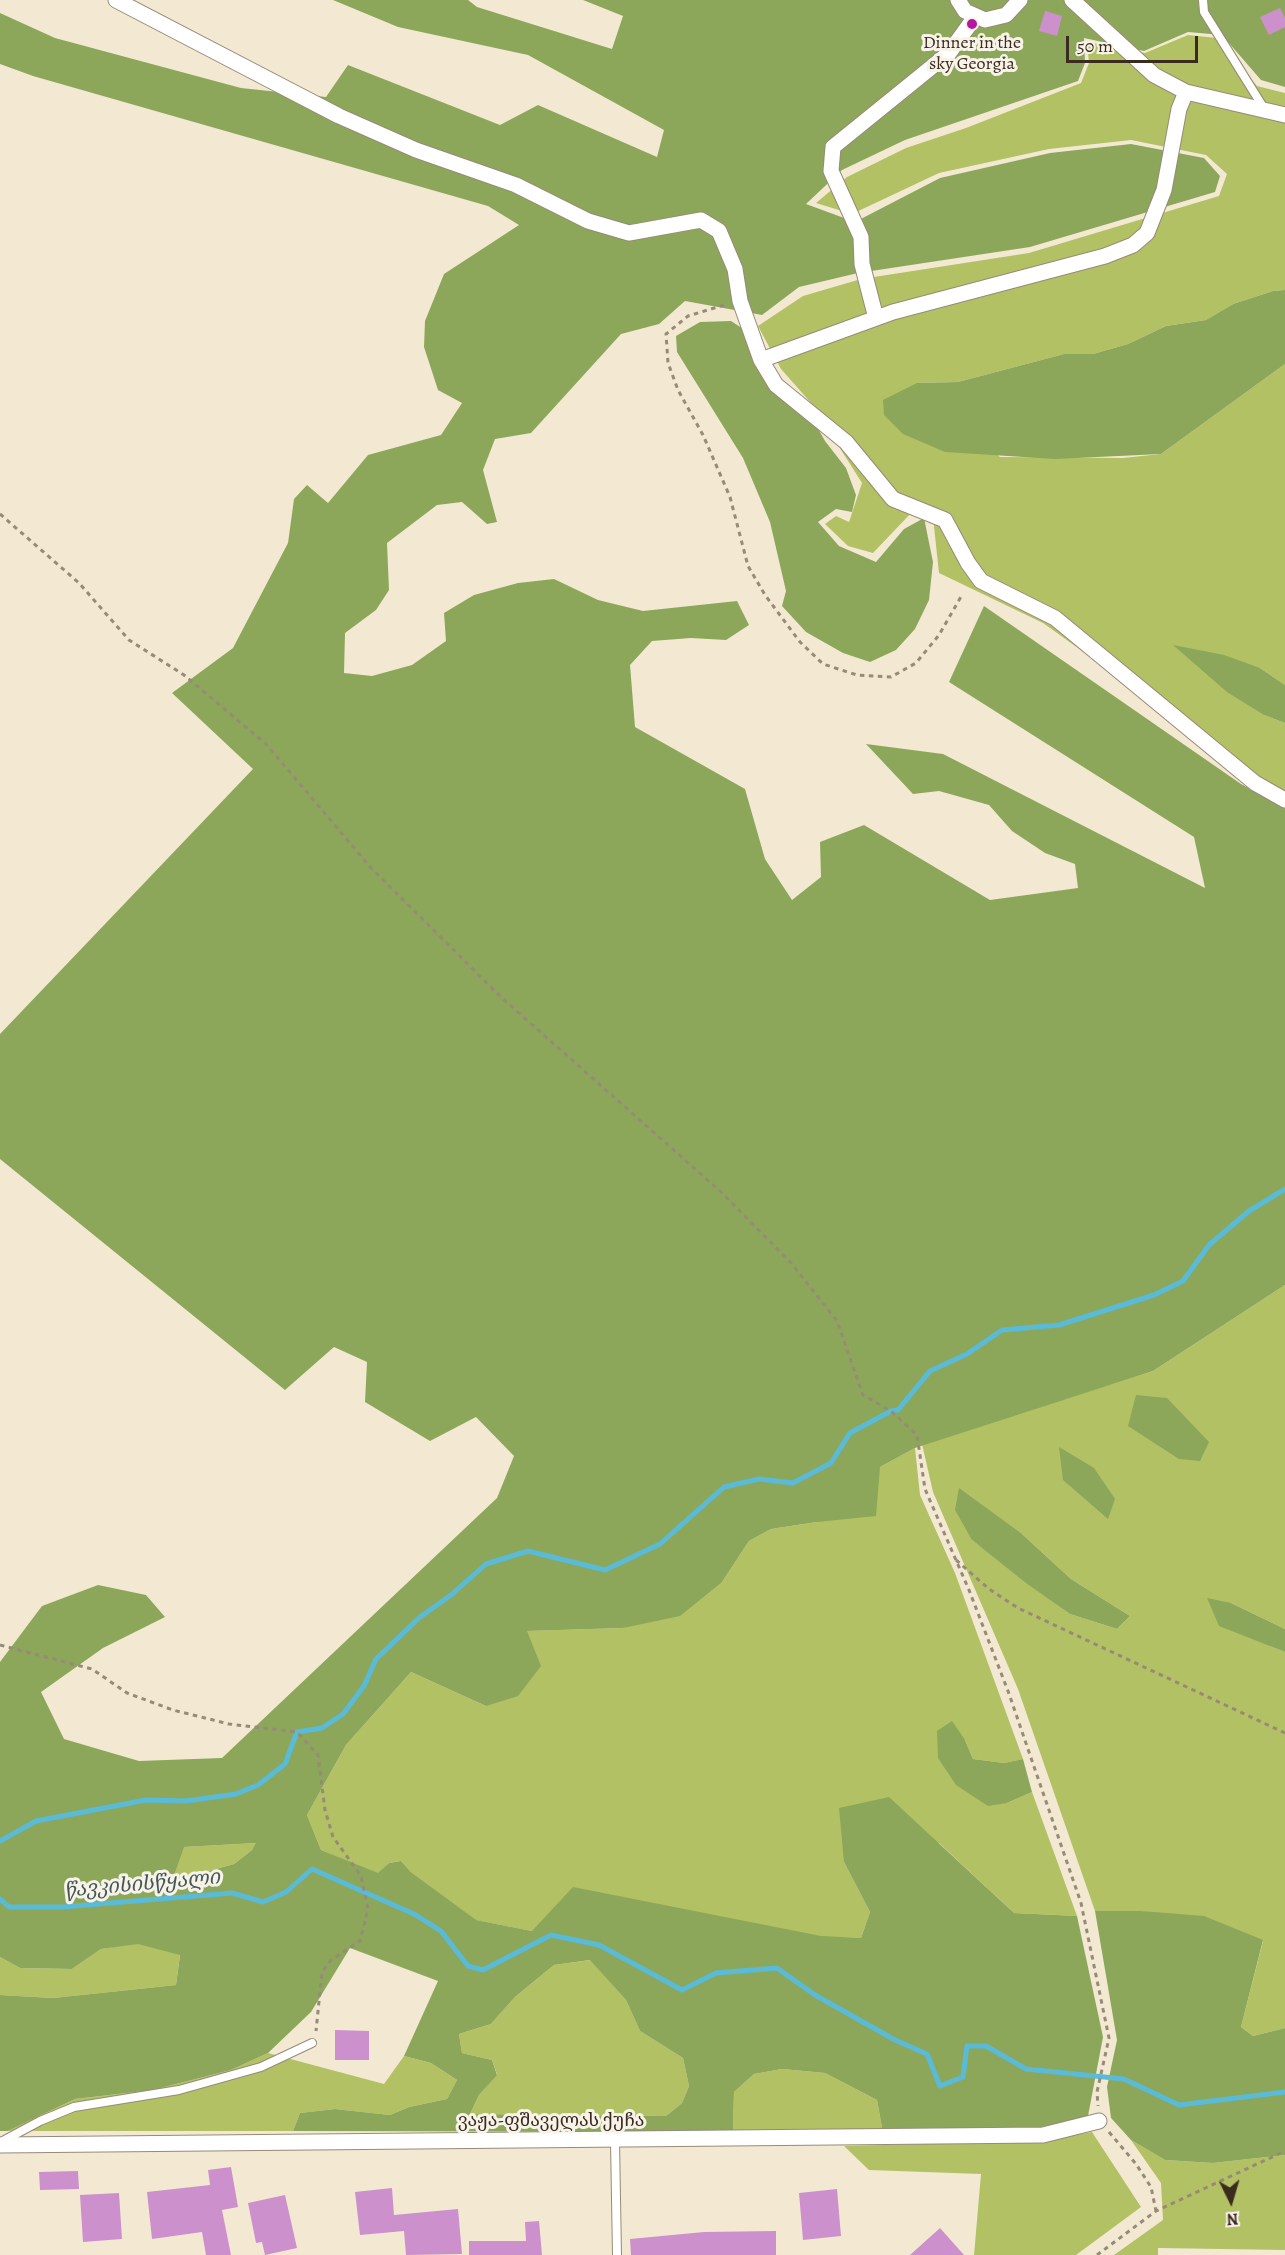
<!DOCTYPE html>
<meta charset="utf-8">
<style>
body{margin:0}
#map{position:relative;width:1285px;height:2255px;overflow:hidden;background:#f3e9d3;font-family:Alegreya,serif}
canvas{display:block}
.north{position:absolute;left:1201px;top:2171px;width:60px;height:60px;-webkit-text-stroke:4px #f7f3e8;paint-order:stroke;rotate:175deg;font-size:16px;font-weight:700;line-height:24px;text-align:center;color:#3b2a1e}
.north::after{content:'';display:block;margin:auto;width:21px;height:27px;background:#3b2a1e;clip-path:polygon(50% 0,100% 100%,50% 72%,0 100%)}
.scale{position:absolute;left:1066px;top:36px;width:132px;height:27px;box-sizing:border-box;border:3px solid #3b2a1e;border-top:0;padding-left:8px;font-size:18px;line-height:21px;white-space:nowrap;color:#3b2a1e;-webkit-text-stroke:4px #f7f3e8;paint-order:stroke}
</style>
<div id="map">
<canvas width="1285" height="2255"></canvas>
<div class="north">N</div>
<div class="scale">50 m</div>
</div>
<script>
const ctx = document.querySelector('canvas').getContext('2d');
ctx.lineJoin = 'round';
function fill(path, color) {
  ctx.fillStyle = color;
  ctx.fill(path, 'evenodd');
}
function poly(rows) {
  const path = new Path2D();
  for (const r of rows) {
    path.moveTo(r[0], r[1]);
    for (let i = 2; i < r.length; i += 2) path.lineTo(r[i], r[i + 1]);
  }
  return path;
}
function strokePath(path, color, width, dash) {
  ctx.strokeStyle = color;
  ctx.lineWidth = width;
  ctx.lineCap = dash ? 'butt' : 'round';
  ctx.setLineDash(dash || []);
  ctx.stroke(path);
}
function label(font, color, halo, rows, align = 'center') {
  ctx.font = font + ' Alegreya,"Noto Serif Georgian",serif';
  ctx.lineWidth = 6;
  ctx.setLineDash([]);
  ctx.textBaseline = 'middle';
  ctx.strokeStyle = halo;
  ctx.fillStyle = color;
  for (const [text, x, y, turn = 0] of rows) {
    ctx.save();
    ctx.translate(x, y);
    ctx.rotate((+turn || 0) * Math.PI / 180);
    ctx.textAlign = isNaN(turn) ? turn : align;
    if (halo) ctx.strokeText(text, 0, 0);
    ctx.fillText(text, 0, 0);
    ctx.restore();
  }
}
fill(poly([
 [1188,35,1217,38,1257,86,1285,93,1285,290,1273,291,1233,304,1206,320,1166,326,1128,344,1093,354,1064,354,958,382,917,383,1000,457,1123,458,1161,454,1285,364,1285,685,1260,668,1264,715,1285,723,1285,796,1043,623,939,573,933,517,912,512,873,553,848,546,825,524,836,516,849,522,862,483,812,404,781,369,758,326,803,296,861,279,1029,253,1219,196,1227,174,1206,155,1131,140,1049,149,939,173,852,214,816,203,847,177,906,148,966,128,1081,83,1089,63,1087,42,1145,53],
 [1285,1285,1285,1629,1231,1603,1270,1646,1285,1652,1285,2028,1253,2036,1241,2027,1263,1941,1141,1911,1095,1911,1018,1689,933,1492,922,1444,1153,1371],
 [1022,1534,1071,1579,1130,1616,1117,1629,1070,1614,972,1540],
 [915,1448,920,1495,955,1573,1023,1759,1004,1763,973,1759,965,1740,937,1731,1007,1803,1032,1792,1077,1916,1014,1913,939,1843,844,1862,870,1912,861,1938,532,1931,475,1920,411,1872,401,1861,389,1863,378,1874,321,1850,307,1815,346,1745,411,1672,486,1706,526,1631,623,1628,722,1582,749,1541,771,1529,817,1522,880,1467],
 [257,1843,252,1850,234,1864,187,1877,175,1873,183,1847],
 [138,1943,180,1954,176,1985,53,1998,0,1995,0,1957,20,1968,72,1969,101,1949],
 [591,1960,626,2000,640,2031,683,2058,689,2086,682,2103,666,2116,470,2114,479,2095,497,2074,492,2060,462,2053,459,2034,491,2024,515,1997,554,1965],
 [268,2053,384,2084,404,2056,431,2063,457,2080,447,2099,409,2107,390,2115,335,2109,300,2113,293,2131,8,2131,75,2099,153,2090,231,2070],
 [782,2069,825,2073,877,2100,883,2133,733,2132,734,2092,754,2074],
 [1092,2132,1141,2207,1076,2255,974,2255,981,2174,869,2170,844,2146,1041,2141],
 [1131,2140,1165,2160,1213,2163,1285,2155,1285,2250,1158,2248,1158,2255,1114,2255,1163,2220,1161,2183]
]), '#b1c164');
fill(poly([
 [333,0,468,0,477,7,612,49,623,16,583,0,1285,0,1285,87,1261,80,1222,35,1188,32,1144,51,1084,38,1085,63,1078,81,905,140,842,170,806,204,855,222,940,178,1050,153,1131,144,1204,158,1220,176,1215,192,1030,247,858,273,799,287,762,315,685,301,659,324,621,334,531,433,495,439,483,470,497,522,487,524,462,502,437,505,387,543,389,590,376,610,345,633,344,673,372,676,412,665,446,641,444,613,474,595,518,583,554,579,598,600,643,611,737,601,749,625,726,640,691,638,652,641,630,665,635,727,745,789,765,859,792,900,821,877,820,842,864,825,990,900,1078,888,1075,864,1045,853,1012,831,989,805,939,791,913,794,866,744,943,754,1205,888,1194,837,949,682,984,606,1241,784,1285,808,1285,1285,1153,1371,915,1448,880,1467,876,1516,817,1522,771,1529,749,1541,722,1582,680,1616,623,1628,527,1631,541,1666,518,1696,486,1706,411,1672,346,1745,307,1815,321,1850,378,1873,389,1863,401,1861,411,1872,476,1920,532,1931,573,1887,821,1936,861,1938,870,1912,844,1862,839,1808,889,1797,1014,1913,1077,1916,1103,2037,1088,2116,1037,2128,883,2133,877,2100,825,2073,782,2069,754,2074,734,2092,733,2132,293,2131,300,2113,335,2109,390,2115,409,2107,447,2099,457,2080,431,2063,404,2056,438,1981,350,1948,311,2012,268,2053,231,2070,153,2090,75,2099,8,2131,0,2131,0,1995,53,1998,176,1985,180,1955,138,1944,101,1949,72,1969,20,1968,0,1957,0,1662,42,1606,98,1585,146,1595,165,1617,103,1648,41,1692,64,1739,139,1761,222,1758,497,1498,514,1456,476,1417,430,1441,365,1402,367,1362,334,1347,285,1390,0,1159,0,1034,253,769,172,693,233,648,288,543,294,499,307,485,328,503,368,455,441,435,462,403,438,390,424,347,425,321,444,274,519,225,488,206,33,76,0,64,0,13,55,38,241,88,326,97,348,65,500,125,538,105,657,157,664,130,528,55,398,27],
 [256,1843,252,1850,234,1864,187,1877,175,1873,184,1847],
 [590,1960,626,2000,640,2031,683,2058,689,2086,682,2103,666,2116,470,2114,479,2095,497,2075,492,2060,462,2053,459,2034,491,2024,515,1997,554,1965],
 [1285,290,1285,364,1161,454,1055,459,945,452,903,434,884,415,883,400,917,383,958,382,1064,354,1093,354,1128,344,1166,326,1206,320,1233,304,1273,291],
 [731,321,757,338,785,388,802,400,825,441,846,468,856,495,852,512,836,509,818,522,839,546,876,562,904,529,924,518,933,562,929,600,915,629,896,650,870,662,843,653,806,632,782,606,786,591,770,522,743,458,677,352,676,336,700,322],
 [1173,645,1224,655,1260,668,1285,685,1285,723,1264,715,1227,692],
 [1136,1395,1167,1398,1209,1442,1200,1461,1179,1459,1128,1426],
 [1059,1447,1094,1468,1115,1499,1108,1519,1063,1480],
 [959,1488,1022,1534,1071,1579,1130,1616,1117,1629,1070,1614,1026,1583,972,1540,955,1510],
 [1207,1598,1231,1603,1285,1629,1285,1652,1219,1626],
 [952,1721,965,1740,973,1759,1004,1763,1023,1759,1032,1792,1007,1803,988,1806,956,1785,938,1758,937,1731],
 [1095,1911,1141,1911,1204,1916,1263,1940,1241,2027,1253,2036,1285,2028,1285,2155,1213,2163,1165,2160,1131,2140,1111,2118,1107,2087,1117,2040]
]), '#8ca75a');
strokePath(poly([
 [0,1841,36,1821,146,1800,186,1801,236,1794,258,1785,285,1764,297,1732,322,1728,343,1714,364,1686,376,1659,420,1617,451,1595,486,1564,528,1551,605,1570,660,1544,724,1487,759,1479,793,1483,831,1463,850,1433,891,1411,898,1410,930,1371,967,1354,1002,1330,1059,1325,1154,1295,1183,1281,1209,1245,1249,1211,1285,1189],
 [0,1899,9,1907,62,1907,232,1893,263,1902,286,1892,312,1869,414,1914,441,1931,468,1966,483,1970,551,1935,599,1945,682,1990,716,1973,777,1968,815,1995,895,2040,927,2054,940,2086,963,2077,967,2046,986,2046,1026,2069,1124,2079,1179,2105,1285,2092]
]), '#59bbd8', 5);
fill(poly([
 [1280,8,1285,18,1285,27,1269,35,1260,17],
 [1045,11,1062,16,1057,36,1039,31],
 [335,2030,369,2031,369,2060,335,2060],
 [231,2167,238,2207,222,2210,231,2255,206,2255,202,2232,152,2239,147,2192,210,2185,208,2170],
 [78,2171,79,2189,40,2190,39,2172],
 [392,2188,394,2215,458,2209,462,2254,406,2255,404,2231,360,2235,355,2192],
 [837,2189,841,2236,803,2240,799,2193],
 [119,2193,122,2239,83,2242,80,2195],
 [285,2195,297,2248,265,2255,262,2242,256,2243,248,2203],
 [539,2221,542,2255,469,2255,469,2241,526,2241,525,2222],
 [940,2228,964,2255,910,2255],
 [776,2231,776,2255,631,2255,630,2239,704,2232]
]), '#cc90cc');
const service = poly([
 [1203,0,1204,12,1265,110],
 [615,2141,617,2255],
 [1,2142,40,2121,74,2107,179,2090,261,2067,312,2043]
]);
const minor = poly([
 [116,0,339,116,416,150,516,185,588,221,629,233,701,220,719,231,735,269,740,301,761,360,776,385,846,442,893,499,945,520,968,563,981,581,1055,618,1255,783,1285,800],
 [958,0,965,11,985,20,1006,15,1020,0],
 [1072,0,1154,75,1186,92,1285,115],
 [876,318,862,264,861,237,831,171,833,147,949,53,975,17],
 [761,360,893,312,1105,256,1133,245,1147,233,1164,190,1179,109,1186,92],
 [0,2145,1043,2135,1099,2121]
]);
strokePath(service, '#978a78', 10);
strokePath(minor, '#978a78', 17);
strokePath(poly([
 [724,305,688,316,666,334,668,363,678,390,703,435,730,497,748,566,765,595,800,642,823,664,857,675,891,677,916,663,939,635,962,595],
 [0,514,79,583,129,640,184,675,266,744,372,869,502,998,721,1192,792,1264,837,1321,863,1395,891,1411,917,1435,925,1489,969,1590,1008,1691,1081,1903,1109,2038,1097,2092,1098,2106],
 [956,1560,989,1589,1018,1608,1285,1733],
 [0,1645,92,1669,127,1693,173,1710,229,1724,297,1732,318,1755,325,1810,333,1837,361,1876,368,1909,360,1941,331,1960,322,1972,316,2031],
 [1109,2132,1136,2164,1151,2187,1156,2211],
 [1097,2255,1156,2211,1285,2151]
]), '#978a78', 3, [4.5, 4.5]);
strokePath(service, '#fff', 8);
strokePath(minor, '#fff', 15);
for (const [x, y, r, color] of [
 [972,24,6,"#b5179e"]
]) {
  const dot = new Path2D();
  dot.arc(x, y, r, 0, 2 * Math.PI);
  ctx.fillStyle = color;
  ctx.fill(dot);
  strokePath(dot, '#f7f3e8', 2);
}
label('18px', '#3b2a1e', '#f7f3e8', [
 ["Dinner in the",972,44],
 ["sky Georgia",972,65]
]);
label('18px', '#3b2a1e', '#f7f3e8', [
 ["ვაჟა-ფშაველას ქუჩა",551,2122]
]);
label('italic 20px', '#445656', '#f7f3e8', [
 ["წავკისისწყალი",142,1885,-5]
]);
</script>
